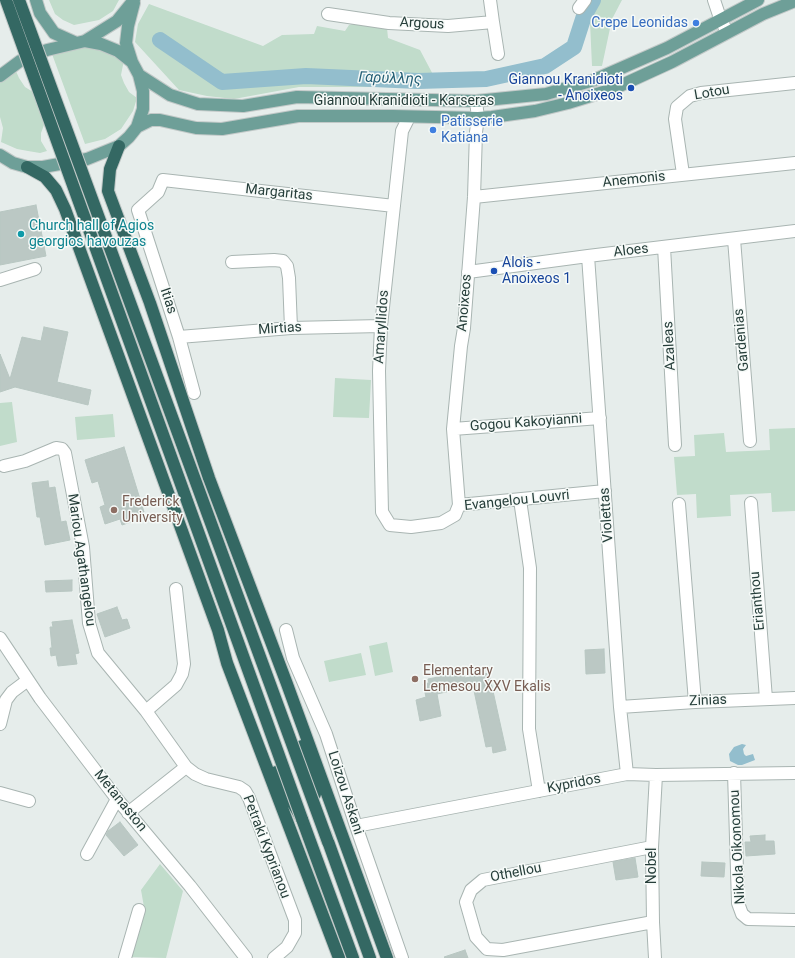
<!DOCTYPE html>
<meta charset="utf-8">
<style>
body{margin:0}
canvas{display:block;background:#e6edeb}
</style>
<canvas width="795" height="958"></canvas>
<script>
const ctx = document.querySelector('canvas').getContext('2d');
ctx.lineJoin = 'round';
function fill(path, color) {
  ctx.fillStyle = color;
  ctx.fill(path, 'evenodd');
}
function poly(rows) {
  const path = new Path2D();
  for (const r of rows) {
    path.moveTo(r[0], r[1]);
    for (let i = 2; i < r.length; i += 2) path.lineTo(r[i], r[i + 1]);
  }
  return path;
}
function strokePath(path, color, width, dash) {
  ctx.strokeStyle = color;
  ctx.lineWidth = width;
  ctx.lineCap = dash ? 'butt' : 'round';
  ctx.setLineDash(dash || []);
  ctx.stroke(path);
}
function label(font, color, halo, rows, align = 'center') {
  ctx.font = font + ' Roboto,sans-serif';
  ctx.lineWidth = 3;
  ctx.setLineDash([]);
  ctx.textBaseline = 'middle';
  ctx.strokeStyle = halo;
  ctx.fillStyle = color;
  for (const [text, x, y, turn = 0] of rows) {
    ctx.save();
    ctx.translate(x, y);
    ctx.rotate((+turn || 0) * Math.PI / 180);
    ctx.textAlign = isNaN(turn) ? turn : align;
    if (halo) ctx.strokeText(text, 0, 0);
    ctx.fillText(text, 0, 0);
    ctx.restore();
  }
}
fill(poly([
 [49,0,119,0,113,11,99,20,74,25,63,20,55,14],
 [589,0,622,0,612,19,602,66,592,66],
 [149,4,263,46,282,35,314,34,317,26,345,31,349,25,358,23,387,28,388,38,420,50,438,84,375,87,299,87,234,99,207,96,179,90,135,42,138,24],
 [92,45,124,60,121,75,124,83,129,92,137,98,133,111,121,129,105,139,85,144,52,54],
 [15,69,19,78,25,87,33,92,44,125,41,133,41,141,47,151,40,153,28,151,17,149,1,142,3,128,0,117,0,81],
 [335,378,371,380,369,418,333,417],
 [12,402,17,442,0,446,0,403],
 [113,414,115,437,77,440,75,417],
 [795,428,795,511,772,512,771,493,730,495,731,516,697,518,696,494,677,495,674,457,695,456,694,435,724,433,726,452,770,450,769,429],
 [387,642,393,672,375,676,369,646],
 [361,653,366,675,329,682,324,661],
 [160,864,183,891,166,958,129,957,144,907,141,890]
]), '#c1dccb');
fill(poly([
 [742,744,746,745,743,749,744,754,746,756,753,754,755,760,742,765,738,765,730,761,729,754,734,747]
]), '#93becd');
strokePath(poly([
 [160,40,222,82,306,76,418,81,486,79,545,66,574,47,584,16,593,0]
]), '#93becd', 16);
const building = poly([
 [36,205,46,256,0,265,0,212,36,205],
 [44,327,68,332,57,382,91,390,88,405,15,387,0,392,0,354,10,379,22,337,41,341,44,327],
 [124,447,144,512,132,515,134,521,122,525,120,519,105,524,100,507,105,505,98,481,92,483,85,460,124,447],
 [48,481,49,488,55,487,61,522,66,521,70,540,45,545,40,517,37,517,32,483,48,481],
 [72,580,72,591,46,592,45,581,72,580],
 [117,607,122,620,127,619,130,628,105,637,97,614,117,607],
 [72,620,79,653,75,654,77,664,58,666,56,655,51,656,50,648,52,648,50,627,53,627,52,622,72,620],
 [604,649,605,673,586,674,585,650,604,649],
 [489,673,506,750,493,753,492,746,486,747,473,686,437,694,441,716,420,721,416,700,426,697,423,684,429,683,428,679,454,674,455,676,464,674,465,678,489,673],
 [120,822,138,845,124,856,106,835,108,831,120,822],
 [765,835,765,841,774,841,775,854,746,856,745,842,751,842,750,836,765,835],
 [635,858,638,877,616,880,613,862,635,858],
 [702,862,725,863,724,877,701,876,702,862],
 [465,950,468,958,445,958,444,957,465,950]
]);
fill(building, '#bbc8c4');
strokePath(building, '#b8c7c2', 1);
const minor = poly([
 [714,0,720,18,727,32],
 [579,8,585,0],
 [328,14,389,23,448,26,493,22,490,0],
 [493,22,498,54],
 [409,117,402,131,381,326,379,371,382,512,390,525,411,527,441,523,455,515,459,505,605,491],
 [683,174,675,119,677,107,690,96,701,93,795,83],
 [474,197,795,163],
 [734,239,750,441],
 [664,247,675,445],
 [588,256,620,707,627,774],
 [232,262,274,260,283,261,287,266,289,278,291,328],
 [468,272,588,256,795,231],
 [0,280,35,269],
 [179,337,291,328,381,326],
 [194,393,179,337,138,210,158,192,163,180,394,206],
 [453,429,600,418],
 [4,466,25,461,56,448,62,449,65,453,83,547,89,623,98,653,146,711,186,767,195,774,206,779,239,787,245,791,249,798,295,920,295,933,287,947,274,958],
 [520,500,530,568,529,729,539,791],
 [751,503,766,699],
 [679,504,695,702],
 [459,505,453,429,461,346,464,328,474,197,476,132,478,118,476,101],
 [286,630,293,658,326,734,356,826,402,958],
 [0,638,40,698,117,799,190,886,246,958],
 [620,707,695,702,795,698],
 [146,711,176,685,182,674,184,664,176,589],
 [0,724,6,700,12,692,28,680],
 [734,773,738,903,742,914,748,919,795,920],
 [0,793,29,801],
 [128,813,186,767],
 [356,826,627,774,656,775,795,773],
 [652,847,483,880,471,890,466,902,476,937,487,949,503,950,653,922],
 [87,854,117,799],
 [125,958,139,910],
 [655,958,653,922,652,847,656,775]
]);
const major = poly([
 [36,0,40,13,54,33,74,42],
 [85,41,117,21,134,0],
 [132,62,126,43,128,26,134,3],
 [139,75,170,95,198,104,243,106,297,97,476,101,546,94,594,80,667,48,758,0],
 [0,76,20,61,47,50,85,41,101,44,118,51,132,62,139,75,143,91,143,109,137,127,129,137,119,146,87,159,43,167,27,167,13,163,0,155],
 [137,127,151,120,160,120,196,128,222,129,298,116,393,116,478,118,492,117,535,111,568,103,613,89,672,62,763,14,795,1]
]);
const highway = poly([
 [119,146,110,169,108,191,150,303,209,478,287,684,387,958],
 [27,167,45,177,56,190,65,209,218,630,227,663,339,958],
 [302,746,315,794],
 [276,772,283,786,302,819,353,958],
 [325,833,370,958]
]);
strokePath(minor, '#a9b5b2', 14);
strokePath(major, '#c2c9c8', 14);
strokePath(highway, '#c2c9c8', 14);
strokePath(minor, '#fff', 12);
strokePath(major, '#6e9f98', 12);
strokePath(highway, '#346863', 12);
const highwayBridge = poly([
 [6,0,302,819],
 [19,0,328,842]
]);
strokePath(highwayBridge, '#c2c9c8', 14, []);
strokePath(highwayBridge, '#346863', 12);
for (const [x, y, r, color] of [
 [696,23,4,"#3f7fe0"],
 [631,88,4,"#1a4fb4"],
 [433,130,4,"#3f7fe0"],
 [21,234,4,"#0f9aa8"],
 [494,271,4,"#1a4fb4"],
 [114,510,4,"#8d6e63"],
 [415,679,4,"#8d6e63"]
]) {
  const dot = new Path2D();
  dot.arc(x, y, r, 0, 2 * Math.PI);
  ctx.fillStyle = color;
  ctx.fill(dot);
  strokePath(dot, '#f6faf8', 1.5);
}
label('14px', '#366cbe', '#f6faf8', [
 ["Crepe Leonidas",688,23],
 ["Patisserie",441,122,"left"],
 ["Katiana",441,138,"left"]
], 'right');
label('14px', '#263e3a', '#f6faf8', [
 ["Argous",422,24,3],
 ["Lotou",712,93,-10],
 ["Giannou Kranidioti - Karseras",404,101],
 ["Anemonis",634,180,-6],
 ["Margaritas",279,193,6],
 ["Aloes",631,251,-7],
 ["Itias",168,301,72],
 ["Anoixeos",465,303,-85],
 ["Amaryllidos",382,327,-86],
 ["Mirtias",280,329,-4],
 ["Gardenias",742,340,-95],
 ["Azaleas",670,346,-93],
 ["Gogou Kakoyianni",526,423,-4],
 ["Evangelou Louvri",517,501,-6],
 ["Violettas",607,515,-94],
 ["Mariou Agathangelou",81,560,82],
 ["Erianthou",758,601,-95],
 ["Zinias",708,701,-2],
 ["Kypridos",574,784,-11],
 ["Loizou Askani",345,793,72],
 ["Metanaston",120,801,51],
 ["Petraki Kyprianou",266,847,69],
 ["Nikola Oikonomou",738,847,-93],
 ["Nobel",652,866,-90],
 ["Othellou",516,873,-11]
]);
label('14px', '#164399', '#f6faf8', [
 ["Giannou Kranidioti",623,80],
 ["- Anoixeos",623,96],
 ["Alois -",502,263,"left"],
 ["Anoixeos 1",502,279,"left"]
], 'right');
label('14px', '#0d838f', '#f6faf8', [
 ["Church hall of Agios",29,226],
 ["georgios havouzas",29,242]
], 'left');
label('14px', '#785e54', '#f6faf8', [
 ["Frederick",122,502],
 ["University",122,518],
 ["Elementary",423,671],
 ["Lemesou XXV Ekalis",423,687]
], 'left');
label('italic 15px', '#245f76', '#f6faf8', [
 ["Γαρύλλης",390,79,2]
]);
</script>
